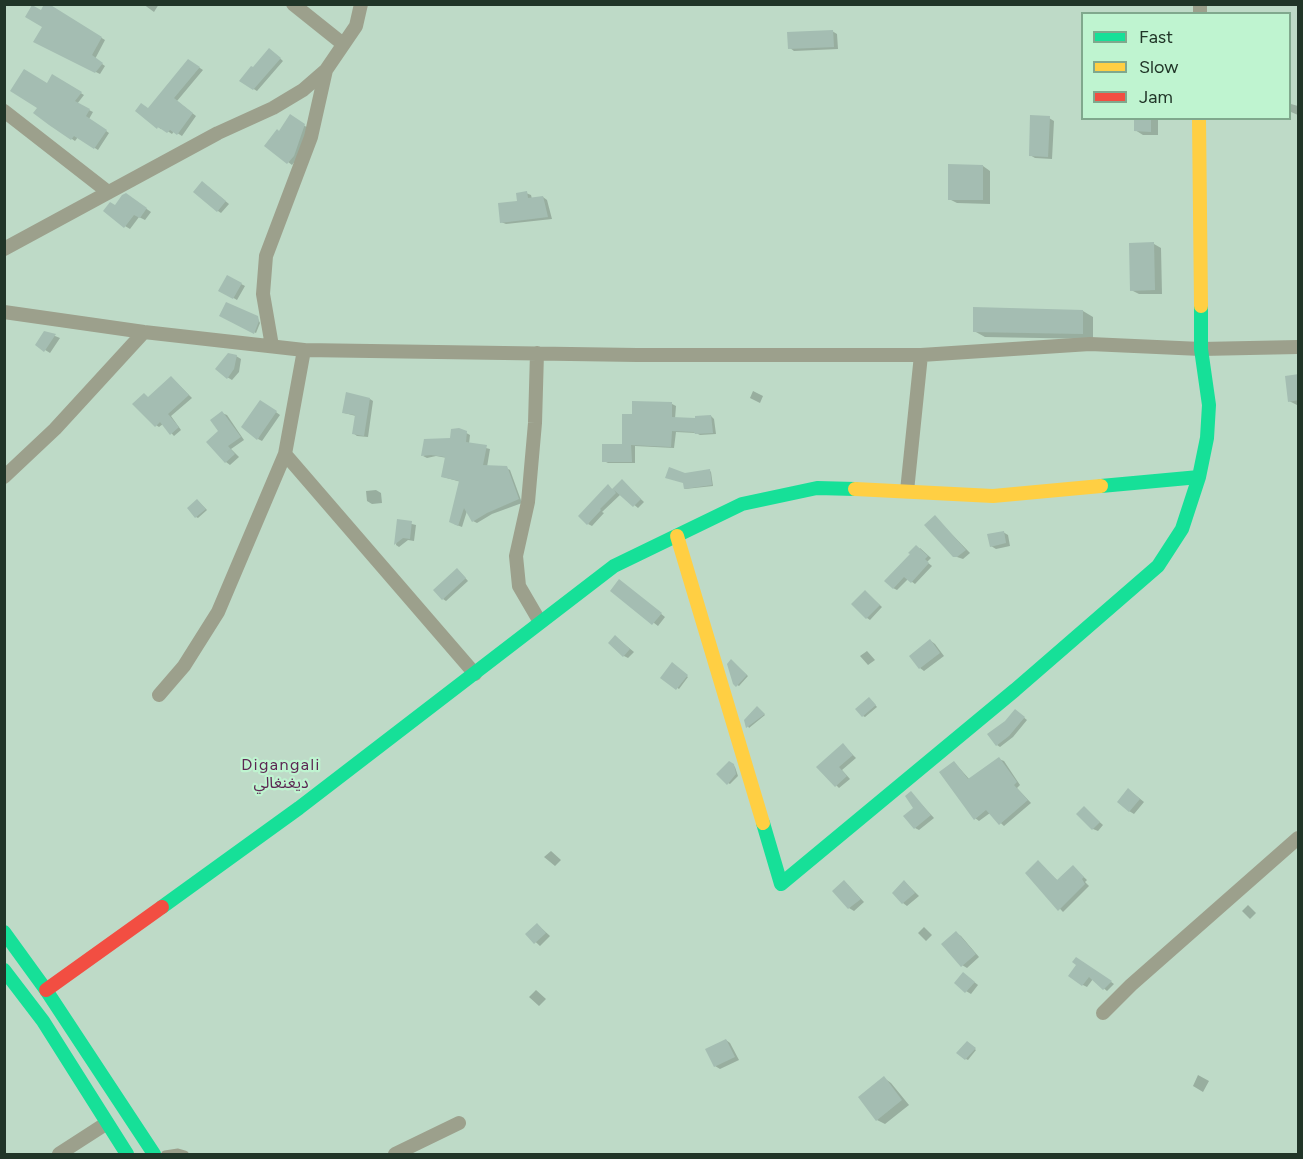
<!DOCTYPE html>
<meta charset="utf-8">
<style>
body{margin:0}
#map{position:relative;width:1303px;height:1159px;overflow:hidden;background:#bedac7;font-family:Figtree,sans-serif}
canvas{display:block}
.frame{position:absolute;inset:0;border:6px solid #213528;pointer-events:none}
.legend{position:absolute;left:1081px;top:12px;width:210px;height:108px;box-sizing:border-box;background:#bff4d0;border:2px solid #80a88d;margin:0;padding:8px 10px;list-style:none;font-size:18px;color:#213528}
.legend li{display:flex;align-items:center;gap:12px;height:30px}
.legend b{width:30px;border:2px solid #80a88d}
</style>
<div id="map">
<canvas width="1303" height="1159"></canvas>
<div class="frame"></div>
<ul class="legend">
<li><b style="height:8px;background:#16e098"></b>Fast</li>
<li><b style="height:8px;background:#ffcf43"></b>Slow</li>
<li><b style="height:8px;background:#f24e42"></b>Jam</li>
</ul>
</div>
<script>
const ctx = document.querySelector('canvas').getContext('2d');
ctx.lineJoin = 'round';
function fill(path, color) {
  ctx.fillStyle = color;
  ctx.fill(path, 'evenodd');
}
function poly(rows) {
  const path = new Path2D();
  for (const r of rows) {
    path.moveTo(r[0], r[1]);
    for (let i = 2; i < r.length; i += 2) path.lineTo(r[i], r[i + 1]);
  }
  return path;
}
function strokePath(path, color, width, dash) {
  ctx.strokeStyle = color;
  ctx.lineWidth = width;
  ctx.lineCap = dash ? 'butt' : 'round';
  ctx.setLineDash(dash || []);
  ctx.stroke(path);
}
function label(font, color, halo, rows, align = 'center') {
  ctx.font = font + ' Figtree,"Noto Sans Arabic",sans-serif';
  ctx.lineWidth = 4.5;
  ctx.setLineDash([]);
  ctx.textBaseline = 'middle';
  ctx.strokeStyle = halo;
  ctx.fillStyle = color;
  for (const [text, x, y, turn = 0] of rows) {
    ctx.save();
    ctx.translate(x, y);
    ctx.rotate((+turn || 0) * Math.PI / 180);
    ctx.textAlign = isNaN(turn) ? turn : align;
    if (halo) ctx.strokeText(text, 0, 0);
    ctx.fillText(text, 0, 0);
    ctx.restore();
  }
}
fill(poly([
 [46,4,105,40,95,59,105,66,100,74,35,42,44,27,41,12],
 [143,4,159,4,154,12],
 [832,31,837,34,838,49,794,51,790,48],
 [273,52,283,61,257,91,241,81],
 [189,61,203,70,177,101,196,116,182,136,174,131,172,134,163,128,161,129,158,127],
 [53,76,84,95,77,104,93,112,89,119,109,133,98,150,78,137,75,141,50,124,48,85],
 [1291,104,1298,106,1298,115,1291,112],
 [290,116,308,128,298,158,292,165,266,145,280,132],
 [1049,118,1054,121,1052,159,1035,158,1030,155],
 [1136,118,1158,118,1158,135,1143,135,1135,130],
 [983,166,990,171,990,204,957,203,949,199],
 [206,185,229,204,221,213,218,211],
 [526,193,531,195,532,199,543,197,547,200,552,219,506,224,501,222],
 [131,198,151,212,145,220,139,217,130,229,125,226,116,206],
 [1154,244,1161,248,1162,294,1139,294,1131,290],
 [228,277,245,286,237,300,220,290],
 [1083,311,1093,317,1093,339,985,337,974,331],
 [220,315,257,317,260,323,256,333],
 [45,332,60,338,50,353,37,345],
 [236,356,241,359,239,372,232,380,227,377],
 [1298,376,1298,405,1297,405,1289,401],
 [171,377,192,398,171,416,181,430,174,436,163,424,159,427,156,425,149,398],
 [753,391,763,396,760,403,750,398],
 [370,399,373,401,368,437,357,436,353,433,356,416,344,413],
 [265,404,280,415,262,441,258,439],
 [672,404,676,406,675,419,696,420,711,416,714,419,716,434,700,435,696,433,676,432,674,448,635,446,635,463,608,463,604,461,624,445,633,415],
 [222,413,227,415,244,440,231,449,239,457,230,465,226,462,220,431],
 [459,429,470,435,469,444,490,449,487,467,506,468,510,470,522,503,492,514,477,523,473,521,467,511,462,527,454,524,461,482,443,477,447,458,436,456,427,458,423,456,451,439],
 [709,470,711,472,713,486,685,489,685,474],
 [622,481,644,502,638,508,621,494,602,512,604,513,592,526,588,524,608,486,613,490],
 [376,490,381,493,382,503,372,504,367,501,366,491],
 [199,502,207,510,198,518,196,517],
 [935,517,970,553,963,559,954,556],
 [399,521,416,525,414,541,408,540,399,547,396,545],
 [1003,532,1008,535,1010,546,996,549,991,546],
 [920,548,931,558,927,562,932,566,915,584,908,579,897,590,893,588],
 [460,572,468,581,446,601,443,599],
 [624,584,665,617,658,626,612,591],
 [868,594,882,607,870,620,867,618],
 [616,637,634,652,628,658,624,656],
 [931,641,935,644,944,656,924,671,920,668],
 [867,651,875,660,868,665,860,656],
 [733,662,748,676,739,686,734,683],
 [672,664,688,677,679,689,662,677],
 [871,700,877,707,865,717,863,716],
 [759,709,765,715,749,728,745,720],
 [1018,713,1027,720,1013,737,1000,747,997,745],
 [843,745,856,758,842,770,850,779,839,788,818,767],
 [999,759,1004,761,1020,785,1017,788,1031,803,1004,826,990,813,979,821,975,818,954,762,970,780],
 [731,763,735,767,738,776,730,784,728,783],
 [911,793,934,818,919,830,915,828,915,808],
 [1133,793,1144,802,1134,814,1129,811],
 [1084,808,1103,825,1098,831,1093,829],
 [551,851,561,860,555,866,544,857],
 [1038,862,1058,881,1073,867,1087,880,1085,882,1089,886,1063,912,1027,873],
 [845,882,864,902,854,911,849,908],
 [905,882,919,896,907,906,903,903],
 [1248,905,1256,913,1250,919,1242,911],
 [537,924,550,936,540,946,527,934],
 [924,927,932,935,926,941,918,933],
 [956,933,961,936,979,957,967,968,962,965],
 [1081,961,1114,984,1107,991,1093,979,1087,987,1083,985,1070,976],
 [968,977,978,985,971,994,966,991],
 [536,990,546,999,539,1006,529,997],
 [726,1040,730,1043,739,1060,720,1069,715,1066],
 [969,1044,976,1050,968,1060,966,1059],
 [1198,1075,1209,1081,1203,1092,1193,1086],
 [884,1078,891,1083,909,1105,885,1124,877,1120]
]), '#0003');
fill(poly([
 [44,4,49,4,102,37,92,55,103,63,95,73,33,42,42,27,25,17,32,5,41,10],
 [833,30,834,47,788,49,787,32],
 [269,48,281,58,253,90,239,81,251,66,253,67],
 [188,59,200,67,174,98,193,113,177,135,170,130,167,133,158,127,157,129,135,111,141,103,148,108],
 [24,69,47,83,52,74,82,92,75,101,90,109,86,116,107,130,94,149,74,136,71,140,49,125,33,113,37,108,10,91],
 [290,114,305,124,294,156,287,164,264,146,277,129,279,131],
 [1030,115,1050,116,1048,157,1029,156],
 [1134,118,1151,118,1151,132,1134,131],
 [948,164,983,165,983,200,948,200],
 [202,181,226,201,217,212,193,192],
 [527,191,528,198,543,196,548,217,500,223,498,203,517,201,516,193],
 [126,193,147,208,140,218,134,215,124,228,103,211,110,202,115,205,122,195],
 [1154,242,1155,290,1130,291,1129,243],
 [227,275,242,283,233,299,218,291],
 [226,302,258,316,259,321,254,334,219,316],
 [973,307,1083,310,1083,334,973,332],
 [44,331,56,334,44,352,35,345],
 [228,353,237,355,234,369,227,379,215,369],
 [1299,374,1299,400,1288,402,1285,376],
 [171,376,189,395,168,414,179,427,170,435,160,422,155,427,132,404,144,393,148,397],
 [346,392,370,398,364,436,352,434,355,415,342,413],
 [260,400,277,411,257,440,241,427],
 [632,401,672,402,672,417,695,418,695,416,711,415,713,433,695,434,694,432,672,431,671,447,631,445,632,462,602,462,602,444,622,444,622,414,632,414],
 [222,411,241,437,228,446,235,454,225,463,206,442,218,431,210,420],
 [459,428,467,431,466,442,487,445,483,465,507,466,519,499,487,513,472,522,464,508,458,526,449,522,459,481,441,477,445,457,431,455,421,456,424,439,450,438,451,429],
 [669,467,685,473,710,469,712,485,684,489,683,483,665,478],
 [622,479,641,499,633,507,614,490,616,493,600,509,601,510,587,525,578,516,608,484,612,489],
 [197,499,206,509,195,518,187,508],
 [935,515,966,550,957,557,953,557,924,525],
 [397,519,412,521,410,539,403,538,394,545],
 [1004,531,1006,543,990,547,987,534],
 [916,545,928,556,925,559,929,563,911,583,904,577,893,589,884,581,910,554,908,553],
 [457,568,466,578,442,600,433,590],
 [619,579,662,613,652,625,610,591],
 [865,590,880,605,866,619,851,604],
 [615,635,630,649,623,657,608,643],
 [930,639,940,653,919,669,909,656],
 [731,659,747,675,736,687,733,684,727,664],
 [672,662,688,675,676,690,660,678],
 [869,697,876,705,862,717,855,709],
 [757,706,765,714,746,728,744,720],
 [1015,709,1025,717,1009,736,996,746,987,734,1005,721],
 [843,743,853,755,839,767,847,776,835,787,816,767],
 [999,757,1017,782,1014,785,1028,800,999,825,986,810,974,820,939,772,954,761,968,779],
 [729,761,734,764,736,774,727,785,716,774],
 [1128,788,1140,799,1129,812,1117,802],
 [911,791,931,815,914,829,903,816,913,808,905,796],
 [1084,806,1100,822,1092,830,1076,814],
 [1038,860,1057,880,1073,865,1084,877,1082,879,1085,884,1058,911,1025,873],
 [844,880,861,899,848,909,832,891],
 [904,880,915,893,902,904,892,893],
 [537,923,546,933,534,944,525,934],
 [956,931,976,954,961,967,941,944],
 [1076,957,1112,981,1103,990,1089,977,1082,986,1068,976,1076,965,1072,962],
 [963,972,975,982,965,993,954,983],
 [726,1039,735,1057,714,1067,705,1049],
 [967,1041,976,1048,965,1060,956,1053],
 [884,1076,902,1100,876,1121,858,1097]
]), '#a4bdb2');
strokePath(poly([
 [165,1154,178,1152,185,1154]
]), '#9ca08c', 7);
strokePath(poly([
 [293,4,343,44],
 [1200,14,1200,4],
 [4,111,108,192],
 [4,249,218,133,273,108,303,90,326,70,356,26,361,4],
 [4,312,144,332,304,350,637,355,921,355,1090,344,1201,349,1298,347],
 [272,346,263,294,266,256,311,137,326,70],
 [537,353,535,423,528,502,516,556,519,586,540,622],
 [285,454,475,674],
 [4,477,55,429,144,332],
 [907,491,921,355],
 [159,695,184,666,218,612,285,454,304,350],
 [1103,1013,1131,985,1298,838],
 [59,1154,107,1123],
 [395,1154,459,1123]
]), '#9ca08c', 14);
strokePath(poly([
 [1101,486,1199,477],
 [763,823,781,884,1015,690,1158,566,1182,529,1199,477,1207,438,1209,405,1201,349,1201,306],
 [162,907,299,808,614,566,742,504,817,488,855,489],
 [4,932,46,990,154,1154],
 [4,970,43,1021,127,1154]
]), '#16e098', 14);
strokePath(poly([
 [1199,118,1201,306],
 [855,489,993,496,1101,486],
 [677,536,763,823]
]), '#ffcf43', 14);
strokePath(poly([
 [46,990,162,907]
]), '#f24e42', 14);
ctx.letterSpacing = '1.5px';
label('16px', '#5c2652', '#bff4d0', [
 ["Digangali",281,765],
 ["ديغنغالي",281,783]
]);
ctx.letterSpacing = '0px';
</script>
